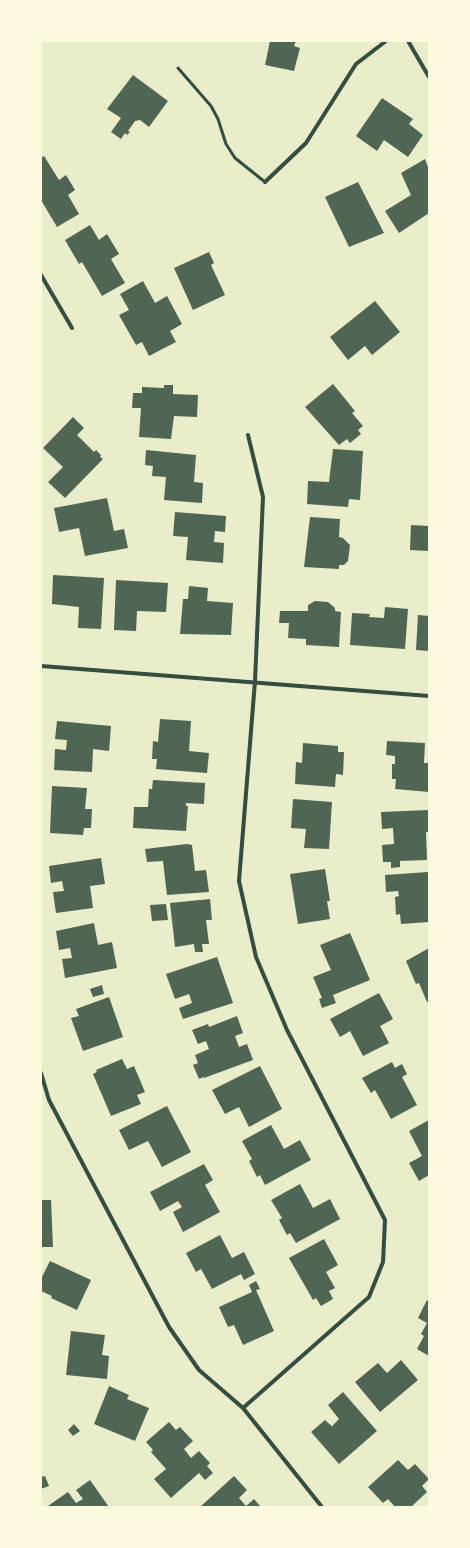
<!DOCTYPE html>
<style>
body{margin:0}
#map{position:relative;width:470px;height:1548px;overflow:hidden;background:#e9edc9;font-family:Lato,sans-serif}
canvas{display:block}
.frame{position:absolute;inset:0;border:42px solid #fefae0;pointer-events:none}
</style>
<div id="map">
<canvas width="470" height="1548"></canvas>
<div class="frame"></div>
</div>
<script>
const ctx = document.querySelector('canvas').getContext('2d');
ctx.lineJoin = 'round';
function fill(path, color) {
  ctx.fillStyle = color;
  ctx.fill(path, 'evenodd');
}
function poly(rows) {
  const path = new Path2D();
  for (const r of rows) {
    path.moveTo(r[0], r[1]);
    for (let i = 2; i < r.length; i += 2) path.lineTo(r[i], r[i + 1]);
  }
  return path;
}
function strokePath(path, color, width, dash) {
  ctx.strokeStyle = color;
  ctx.lineWidth = width;
  ctx.lineCap = dash ? 'butt' : 'round';
  ctx.setLineDash(dash || []);
  ctx.stroke(path);
}
fill(poly([
 [270,41,296,41,294,46,300,48,294,71,265,65],
 [133,75,168,101,149,127,140,120,135,121,128,131,130,132,127,135,125,133,121,139,111,132,121,118,107,109],
 [382,98,413,119,409,124,423,135,408,157,384,140,377,151,356,136],
 [44,156,59,180,66,175,75,190,68,195,79,214,57,227,41,200,41,158],
 [425,159,429,170,429,213,399,233,385,211,411,195,401,173],
 [358,182,384,233,349,247,325,197],
 [90,225,99,240,107,234,119,254,111,259,125,283,102,296,82,262,79,264,65,240],
 [209,252,214,263,211,265,225,295,193,310,174,268],
 [143,281,155,303,167,296,182,324,170,331,176,342,149,356,142,342,136,345,119,315,129,310,120,294],
 [375,301,400,332,372,355,365,346,348,360,330,337],
 [333,384,355,411,352,413,363,426,358,430,361,434,350,443,347,439,339,445,305,407],
 [164,385,173,385,173,394,198,395,197,417,174,416,171,439,139,437,141,408,132,408,133,393,142,393,142,387,164,388],
 [73,417,84,428,77,435,94,452,96,450,101,455,100,457,103,459,65,498,48,482,63,467,43,448],
 [333,449,363,451,360,500,349,499,348,507,307,504,308,481,329,482],
 [146,450,196,455,194,482,203,483,202,503,164,500,166,477,152,476,153,466,145,465],
 [107,498,114,531,124,529,128,548,85,556,79,528,59,532,54,508],
 [175,512,226,516,225,532,215,531,214,542,224,543,223,563,186,560,188,537,173,536],
 [310,517,340,519,339,537,343,538,350,545,348,561,344,565,339,565,339,569,304,567],
 [411,525,429,526,429,551,410,550],
 [53,575,104,578,101,629,78,628,79,607,52,604],
 [116,580,168,583,166,612,137,611,136,631,114,630],
 [189,586,208,588,207,601,233,603,231,635,180,634,183,599,188,599],
 [315,601,328,602,335,608,335,611,341,612,339,647,306,645,306,639,288,638,289,623,279,623,280,611,308,611,308,605],
 [385,607,408,609,405,649,350,645,352,613,370,614,369,617,384,618],
 [418,615,429,616,429,651,416,650],
 [160,719,191,721,189,751,209,753,207,773,156,769,157,759,152,759,153,741,158,742],
 [57,721,111,726,109,751,93,749,92,772,54,770,55,749,66,750,67,740,55,739],
 [387,741,425,743,424,763,429,763,429,792,395,789,396,779,392,779,392,764,395,764,395,756,386,755],
 [303,743,338,746,338,752,344,752,343,775,336,774,335,787,295,784,296,762,302,763],
 [153,780,205,783,204,804,186,803,186,806,188,806,186,831,133,828,134,807,148,807,149,789,152,789],
 [52,786,87,788,85,809,92,809,91,828,84,828,83,835,50,833],
 [293,799,332,802,329,849,304,848,306,829,291,828],
 [429,810,429,832,426,832,427,860,400,861,400,867,391,868,391,862,383,862,382,845,394,844,393,828,382,829,381,812],
 [187,844,192,845,195,871,206,870,209,892,167,895,163,861,147,862,145,849],
 [101,858,105,884,90,886,93,908,56,913,53,892,64,891,62,881,51,883,49,866],
 [325,869,330,901,327,901,330,919,298,924,290,874],
 [428,872,429,922,401,924,400,914,396,915,395,897,399,896,398,891,386,892,385,875],
 [210,899,212,920,206,920,209,944,202,944,203,952,195,952,194,944,175,947,170,903],
 [166,904,168,920,152,921,150,905],
 [94,923,98,945,112,942,117,968,65,978,62,959,72,958,70,948,59,950,56,931],
 [350,933,370,980,333,995,336,1003,322,1008,319,999,322,998,313,977,331,970,320,945],
 [429,948,429,1002,427,1002,419,983,416,984,406,961],
 [217,957,233,1003,183,1019,179,1008,192,1003,189,994,175,999,166,974],
 [102,985,104,994,93,997,90,989],
 [379,993,393,1019,380,1026,389,1043,363,1056,350,1031,340,1037,330,1019],
 [109,997,123,1037,83,1051,71,1018,79,1016,76,1009],
 [237,1016,243,1033,235,1036,239,1047,247,1044,253,1060,204,1078,204,1077,199,1079,193,1065,198,1063,195,1055,209,1049,206,1041,198,1044,192,1030,208,1024,209,1027],
 [122,1059,127,1069,134,1066,145,1092,137,1095,141,1104,111,1116,93,1074,97,1072,96,1070],
 [392,1062,395,1068,402,1064,407,1074,402,1077,417,1105,391,1119,375,1090,371,1093,362,1078],
 [260,1066,282,1109,249,1127,239,1107,225,1114,212,1090],
 [167,1106,191,1152,162,1167,148,1141,129,1150,119,1130],
 [429,1120,429,1175,419,1181,409,1163,422,1156,409,1131],
 [271,1125,284,1149,300,1140,311,1160,265,1185,260,1175,257,1177,249,1161,252,1159,242,1141],
 [204,1164,213,1180,205,1185,220,1212,183,1232,173,1212,182,1207,178,1201,160,1211,150,1192],
 [300,1184,313,1208,330,1199,340,1219,296,1243,290,1233,287,1235,279,1220,282,1218,271,1200],
 [41,1200,51,1200,53,1247,41,1247],
 [220,1235,232,1258,244,1252,255,1274,244,1280,241,1274,212,1289,201,1269,196,1272,186,1253],
 [324,1239,338,1265,326,1272,335,1288,329,1291,333,1299,321,1306,316,1298,313,1300,289,1258],
 [50,1261,91,1280,77,1310,51,1298,52,1296,41,1291,41,1279],
 [256,1281,260,1289,256,1290,274,1331,243,1345,234,1325,228,1327,219,1307,252,1292,249,1285],
 [427,1300,429,1301,429,1356,417,1349,424,1336,421,1334,427,1323,418,1318],
 [71,1331,105,1335,102,1355,109,1356,107,1379,66,1375],
 [401,1360,418,1380,380,1412,355,1382,378,1363,387,1373],
 [109,1386,129,1395,127,1399,149,1408,135,1441,94,1424],
 [343,1392,377,1431,339,1464,311,1432,325,1420,335,1429,332,1426,339,1419,328,1405],
 [169,1422,176,1430,180,1427,193,1441,184,1449,191,1458,199,1451,210,1463,207,1466,213,1473,205,1480,199,1473,171,1498,154,1479,166,1469,151,1452,153,1450,146,1442],
 [74,1424,80,1431,73,1436,68,1430],
 [398,1460,408,1470,415,1464,429,1479,422,1486,427,1492,411,1507,395,1507,388,1499,383,1503,368,1487],
 [45,1476,49,1486,41,1489,41,1477],
 [234,1476,247,1490,239,1498,246,1506,254,1499,261,1507,200,1507],
 [90,1480,109,1507,48,1506,68,1492,76,1503,83,1499,76,1490]
]), '#4f6655');
strokePath(poly([
 [178,68,211,106,218,119,226,144,235,158,265,182]
]), '#344e41', 3);
strokePath(poly([
 [408,41,429,77],
 [265,182,306,143,356,64,386,41],
 [41,275,72,328],
 [41,666,429,696],
 [41,1073,49,1100,169,1327,199,1370,243,1408,322,1507],
 [243,1408,369,1297,383,1262,385,1220,287,1030,256,957,239,881,255,681,263,497,248,435]
]), '#344e41', 4);
</script>
